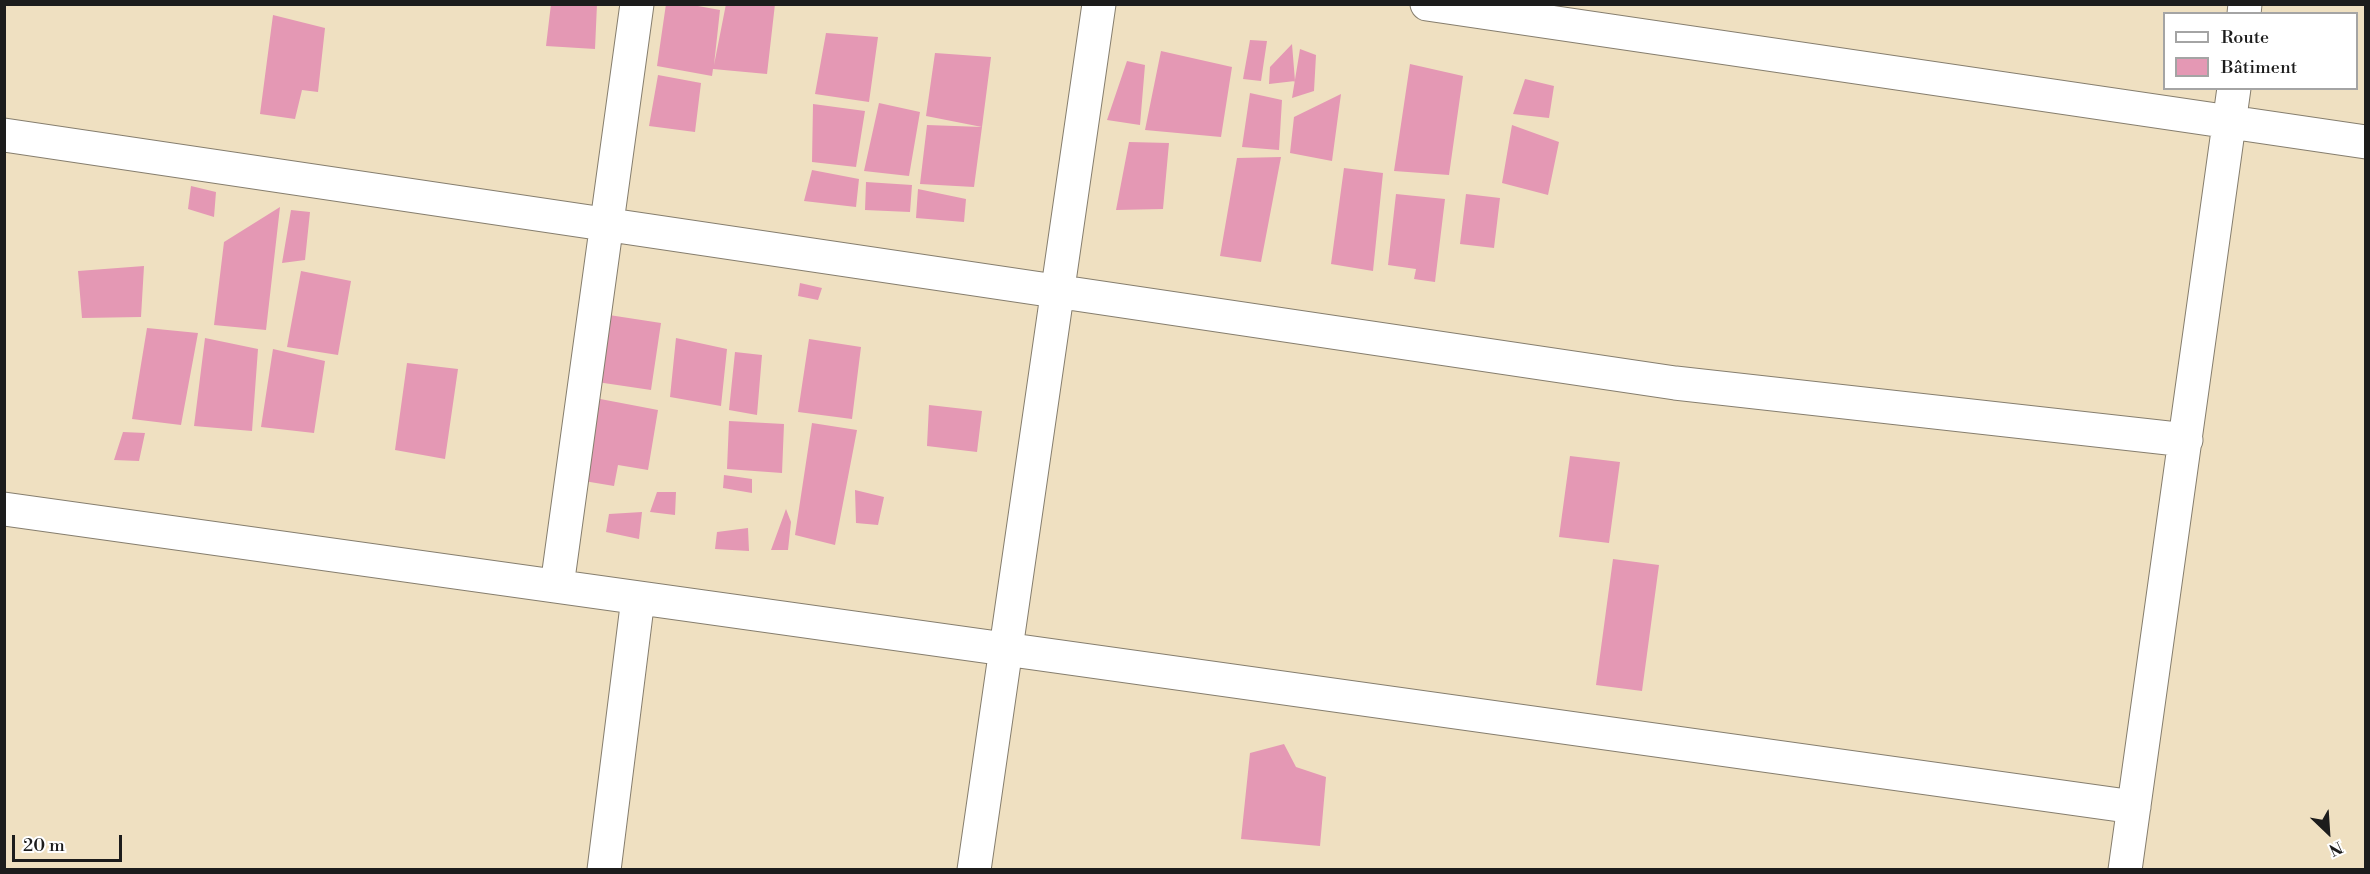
<!DOCTYPE html>
<meta charset="utf-8">
<style>
body{margin:0}
#map{position:relative;width:2370px;height:874px;overflow:hidden;background:#efe0c1;font-family:"Libre Bodoni",serif}
canvas{display:block}
.frame{position:absolute;inset:0;border:6px solid #1c1c1c;pointer-events:none}
.legend{position:absolute;left:2163px;top:12px;width:195px;height:78px;box-sizing:border-box;background:#fff;border:2px solid #a4a4a4;margin:0;padding:8px 10px;list-style:none;font-size:18px;color:#1c1c1c}
.legend li{display:flex;align-items:center;gap:12px;height:30px}
.legend b{width:30px;border:2px solid #a4a4a4}
.north{position:absolute;left:2298px;top:802px;width:60px;height:60px;-webkit-text-stroke:4px #fff;paint-order:stroke;rotate:155deg;font-size:16px;font-weight:700;line-height:24px;text-align:center;color:#1c1c1c}
.north::after{content:'';display:block;margin:auto;width:21px;height:27px;background:#1c1c1c;clip-path:polygon(50% 0,100% 100%,50% 72%,0 100%)}
.scale{position:absolute;left:12px;top:835px;width:110px;height:27px;box-sizing:border-box;border:3px solid #1c1c1c;border-top:0;padding-left:8px;font-size:18px;line-height:21px;white-space:nowrap;color:#1c1c1c;-webkit-text-stroke:4px #fff;paint-order:stroke}
</style>
<div id="map">
<canvas width="2370" height="874"></canvas>
<div class="frame"></div>
<ul class="legend">
<li><b style="height:8px;background:#fff"></b>Route</li>
<li><b style="height:16px;background:#e498b4"></b>Bâtiment</li>
</ul>
<div class="north">N</div>
<div class="scale">20 m</div>
</div>
<script>
const ctx = document.querySelector('canvas').getContext('2d');
ctx.lineJoin = 'round';
function fill(path, color) {
  ctx.fillStyle = color;
  ctx.fill(path, 'evenodd');
}
function poly(rows) {
  const path = new Path2D();
  for (const r of rows) {
    path.moveTo(r[0], r[1]);
    for (let i = 2; i < r.length; i += 2) path.lineTo(r[i], r[i + 1]);
  }
  return path;
}
function strokePath(path, color, width, dash) {
  ctx.strokeStyle = color;
  ctx.lineWidth = width;
  ctx.lineCap = dash ? 'butt' : 'round';
  ctx.setLineDash(dash || []);
  ctx.stroke(path);
}
fill(poly([
 [551,4,597,4,595,49,546,46],
 [666,4,687,4,720,10,714,65,726,4,775,4,767,74,713,69,712,76,657,66],
 [273,15,325,28,318,92,302,90,295,119,260,114],
 [826,33,878,37,869,102,815,94],
 [1250,40,1267,41,1261,81,1243,79],
 [1292,44,1295,81,1269,84,1270,67],
 [1300,49,1316,55,1314,91,1292,98],
 [1161,51,1232,67,1221,137,1145,130],
 [935,53,991,57,982,127,926,116],
 [1127,61,1145,65,1140,125,1107,120],
 [1410,64,1463,76,1449,175,1394,171],
 [658,75,701,83,695,132,649,126],
 [1525,79,1554,86,1549,118,1513,114],
 [1250,93,1282,100,1279,150,1242,147],
 [1341,94,1332,161,1290,153,1294,117],
 [879,103,920,112,909,176,864,171],
 [813,104,865,111,856,167,812,162],
 [927,125,982,127,974,187,920,184],
 [1512,125,1559,142,1548,195,1502,183],
 [1129,142,1169,143,1163,209,1116,210],
 [1281,157,1261,262,1220,256,1237,158],
 [1344,168,1383,173,1373,271,1331,264],
 [812,170,859,179,856,207,804,201],
 [866,182,912,185,910,212,865,210],
 [191,186,216,192,214,217,188,209],
 [918,189,966,199,964,222,916,218],
 [1396,194,1445,199,1435,282,1414,279,1416,269,1388,265],
 [1466,194,1500,198,1494,248,1460,244],
 [280,207,266,330,214,325,224,242],
 [291,210,310,212,305,260,282,263],
 [144,266,141,317,82,318,78,271],
 [301,271,351,281,338,355,287,347],
 [800,283,822,288,818,300,798,296],
 [609,315,661,323,651,390,597,382],
 [147,328,198,333,181,425,132,419],
 [205,338,258,349,252,431,194,426],
 [676,338,727,349,721,406,670,397],
 [809,339,861,347,852,419,798,412],
 [273,349,325,361,314,433,261,427],
 [735,352,762,355,757,415,729,410],
 [407,363,458,369,445,459,395,450],
 [595,398,658,410,648,470,618,465,614,486,584,481],
 [929,405,982,411,977,452,927,446],
 [729,421,784,424,782,473,727,469],
 [812,423,857,430,835,545,795,535],
 [123,432,145,433,139,461,114,460],
 [1570,456,1620,462,1609,543,1559,537],
 [724,475,752,479,752,493,723,488],
 [855,490,884,497,878,525,856,523],
 [657,492,676,492,675,515,650,512],
 [786,509,791,522,788,550,771,550],
 [642,512,639,539,606,532,609,514],
 [748,528,749,551,715,549,717,532],
 [1613,559,1659,565,1642,691,1596,685],
 [1284,744,1296,767,1326,777,1320,846,1241,839,1250,753]
]), '#e498b4');
const minor = poly([
 [1427,4,2366,142],
 [2244,14,2245,4],
 [4,135,1675,383,2186,440],
 [4,509,2134,807],
 [557,586,637,4],
 [604,870,638,598],
 [974,870,1099,4],
 [2125,870,2234,88]
]);
strokePath(minor, '#867e6e', 35);
strokePath(minor, '#fff', 33);
</script>
